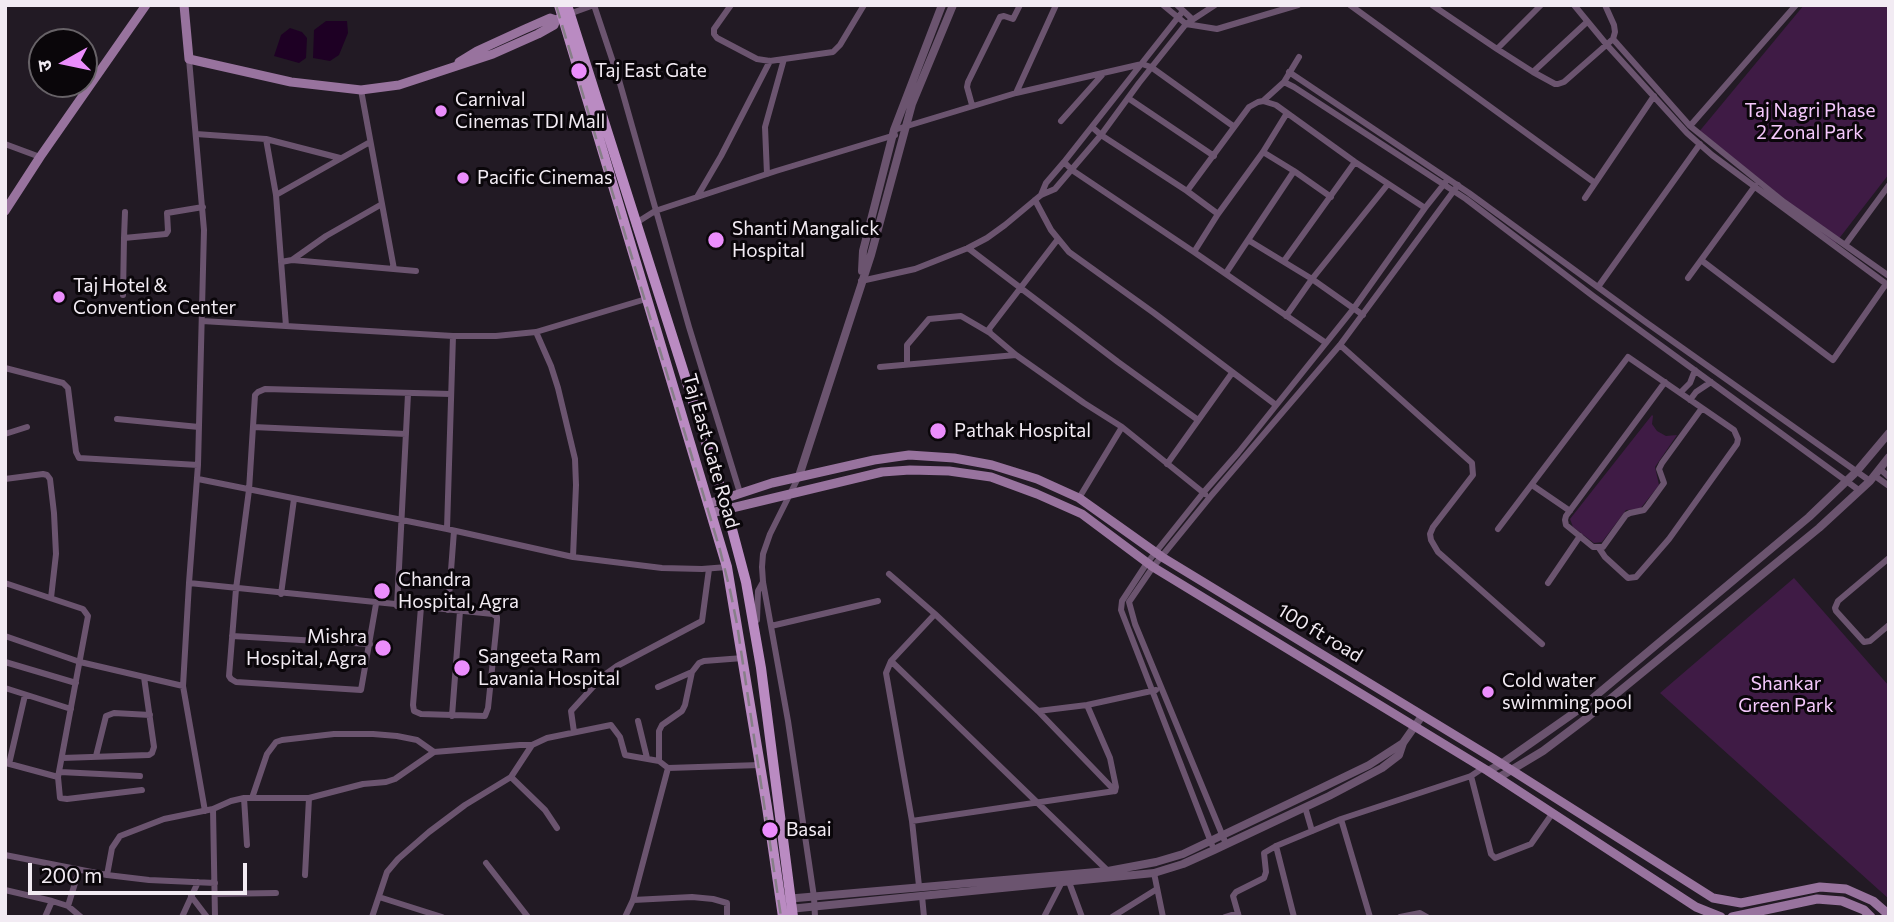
<!DOCTYPE html>
<meta charset="utf-8">
<style>
body{margin:0}
#map{position:relative;width:1894px;height:922px;overflow:hidden;background:#221a24;font-family:Commissioner,"Noto Sans Devanagari",sans-serif}
canvas{display:block}
.frame{position:absolute;inset:0;border:7px solid #f2ebf3;pointer-events:none}
.north{position:absolute;left:28px;top:28px;width:70px;height:70px;box-sizing:border-box;background:#0a060a;border:2px solid #676267;border-radius:50%;rotate:261deg;font-size:19px;font-weight:700;line-height:28px;text-align:center;color:#f2ebf3}
.north::after{content:'';display:block;margin:auto;width:24px;height:32px;background:#eb8dfc;clip-path:polygon(50% 0,100% 100%,50% 72%,0 100%)}
.scale{position:absolute;left:28px;top:863px;width:219px;height:32px;box-sizing:border-box;border:4px solid #f2ebf3;border-top:0;padding-left:9px;font-size:21px;line-height:24px;white-space:nowrap;color:#f2ebf3;-webkit-text-stroke:5px #0a060a;paint-order:stroke}
</style>
<div id="map">
<canvas width="1894" height="922"></canvas>
<div class="frame"></div>
<div class="north">उ</div>
<div class="scale">200 m</div>
</div>
<script>
const ctx = document.querySelector('canvas').getContext('2d');
ctx.lineJoin = 'round';
function fill(path, color) {
  ctx.fillStyle = color;
  ctx.fill(path, 'evenodd');
}
function poly(rows) {
  const path = new Path2D();
  for (const r of rows) {
    path.moveTo(r[0], r[1]);
    for (let i = 2; i < r.length; i += 2) path.lineTo(r[i], r[i + 1]);
  }
  return path;
}
function strokePath(path, color, width, dash) {
  ctx.strokeStyle = color;
  ctx.lineWidth = width;
  ctx.lineCap = dash ? 'butt' : 'round';
  ctx.setLineDash(dash || []);
  ctx.stroke(path);
}
function label(font, color, halo, rows, align = 'center') {
  ctx.font = font + ' Commissioner,sans-serif';
  ctx.lineWidth = 6;
  ctx.setLineDash([]);
  ctx.textBaseline = 'middle';
  ctx.strokeStyle = halo;
  ctx.fillStyle = color;
  for (const [text, x, y, turn = 0] of rows) {
    ctx.save();
    ctx.translate(x, y);
    ctx.rotate((+turn || 0) * Math.PI / 180);
    ctx.textAlign = isNaN(turn) ? turn : align;
    if (halo) ctx.strokeText(text, 0, 0);
    ctx.fillText(text, 0, 0);
    ctx.restore();
  }
}
fill(poly([
 [1804,5,1889,5,1889,174,1834,245,1698,133],
 [1652,415,1653,416,1652,424,1657,431,1666,436,1677,435,1655,467,1659,485,1640,509,1626,510,1602,542,1594,543,1573,527,1570,519],
 [1794,578,1889,686,1889,899,1660,693]
]), '#3f1b45');
fill(poly([
 [326,21,347,21,348,33,339,55,330,61,313,58,314,30],
 [290,28,302,32,307,38,306,58,299,63,274,56,281,35]
]), '#1e0024');
strokePath(poly([
 [594,5,619,80,689,327,740,493],
 [731,5,714,29,714,34,717,38,757,59,770,61,833,52,840,45,864,5],
 [1163,5,1186,24,1217,29,1298,5],
 [1177,5,1192,19],
 [1350,5,1595,183],
 [1432,5,1497,49,1533,72,1555,84,1558,84,1564,82,1613,39,1615,32,1614,25,1605,5],
 [1574,5,1607,45,1687,133,1712,155,1889,286],
 [569,14,594,5],
 [1613,39,1690,126,1784,202,1889,276],
 [1497,49,1541,5],
 [1289,72,1469,193,1647,323,1870,481],
 [1533,72,1587,22],
 [1284,82,1294,87,1466,199,1593,296,1860,491],
 [361,90,394,269],
 [1016,93,1056,5],
 [1128,98,1214,156],
 [1263,101,1284,82,1299,57],
 [972,105,967,87,968,82,1000,17,1004,16,1013,19,1020,5],
 [1061,121,1102,75],
 [1690,126,1796,5],
 [1092,127,1101,135,1187,191,1218,214],
 [894,130,1016,93,1142,64,1151,67,1233,126],
 [196,134,266,139,340,158],
 [266,139,276,195],
 [5,144,40,157],
 [1263,152,1294,171,1331,197],
 [1064,162,1072,170,1194,252,1326,343],
 [767,174,765,127,784,59],
 [1187,191,1249,107,1258,102,1263,101,1276,105,1355,162,1425,208],
 [1041,195,1046,183,1064,162,1183,11],
 [697,197,721,156,770,61],
 [1585,198,1654,96],
 [1035,200,1051,230,1069,252,1154,313,1276,405],
 [636,223,655,211,776,171,895,135],
 [124,238,125,212],
 [1058,239,989,329,990,333,1016,355,1084,403,1122,427,1205,494],
 [1248,240,1312,279,1363,315],
 [1845,245,1889,185],
 [968,248,1118,362,1198,420],
 [1194,252,1218,214,1263,152,1287,113],
 [292,260,326,236,382,204],
 [1701,260,1833,360,1886,284],
 [1284,261,1355,162],
 [281,262,292,260,416,271],
 [1226,273,1294,171],
 [1688,278,1755,186],
 [861,281,915,269,968,248,987,238,1005,225,1041,195,1055,189,1101,135,1139,83,1186,24,1215,5],
 [1598,287,1700,144],
 [123,295,124,238,166,234,168,231,167,213,203,207],
 [1286,316,1312,279,1388,184],
 [202,321,453,336,496,336,536,332,646,299],
 [286,326,276,195,370,142],
 [536,332,551,366,558,388,575,459,576,485,573,557],
 [1340,345,1472,463,1473,475,1433,527,1430,534,1431,540,1438,552,1542,644],
 [907,364,907,345,929,319,961,316,990,333],
 [880,367,1016,355],
 [5,368,63,383,68,388,76,452,79,458,198,465],
 [1665,382,1566,516,1565,520,1566,525,1593,547,1603,547,1626,515,1630,513,1644,510,1648,505,1664,483,1659,469,1662,463,1702,408],
 [1680,393,1690,383,1695,370],
 [1690,400,1696,392,1711,382],
 [117,419,199,427],
 [253,427,406,434],
 [5,434,27,427],
 [1167,464,1232,373],
 [1880,469,1889,477],
 [799,476,770,534,763,554,762,567,763,582,788,721,814,897,815,917],
 [1875,476,1889,486],
 [5,479,43,474,47,475,50,479,54,513,56,554,51,598],
 [198,479,447,529,573,557,662,568,702,569,727,567],
 [1532,485,1570,511],
 [1079,498,1122,427],
 [447,529,453,336],
 [1498,529,1628,357,1734,430,1738,439,1737,444,1669,539,1636,577,1628,578,1605,557,1599,548],
 [1889,558,1838,601,1835,608,1836,611,1864,642,1870,641,1889,625],
 [889,574,935,614,1038,711,1115,791],
 [5,583,83,609,88,616,58,777,60,798,67,799,142,790],
 [189,583,493,614,497,617,497,621,488,708,485,716,421,714,414,711,413,705,421,607],
 [1548,583,1580,536],
 [281,594,294,499],
 [376,604,361,690,236,682,231,679,229,676,236,589,249,490,255,395,258,392,265,389,451,394],
 [397,606,408,394],
 [448,610,454,531],
 [757,620,758,591,763,582],
 [771,626,878,601],
 [5,636,80,662,183,686,189,583,198,465,204,230,189,59],
 [232,636,370,644],
 [891,661,1108,871],
 [5,662,76,683],
 [183,686,205,811],
 [658,687,692,672,699,663,704,661,743,658],
 [5,688,71,709],
 [1087,705,1110,758,1116,787,1115,791],
 [1038,711,1087,705,1156,690],
 [452,716,460,611],
 [638,721,647,758],
 [574,732,571,711,603,676,617,666,702,621,709,569],
 [96,756,106,716,114,713,150,715],
 [62,758,149,755,152,753,154,747,144,677],
 [659,761,659,731,662,725,682,711,685,705,692,672],
 [6,763,58,777],
 [9,764,25,695],
 [60,772,140,776],
 [1471,776,1491,854,1495,858,1531,844,1552,814],
 [511,777,545,810,557,828],
 [244,798,247,845],
 [252,798,267,754,276,742,282,740,334,734,373,734,397,736,417,740,434,752],
 [1305,807,1312,831],
 [213,809,215,917],
 [1341,819,1471,776,1483,768],
 [912,821,1115,791],
 [1226,844,1135,624,1129,602,1153,567,1210,497,1340,345,1458,185],
 [1212,845,1121,610,1122,601,1147,563,1203,493,1238,453,1354,308,1425,208,1448,179],
 [1276,846,1294,917],
 [5,855,107,875,149,880,215,883],
 [486,863,528,917],
 [1154,873,1163,917],
 [107,875,112,848,120,836,164,819,213,809,231,801,244,798,309,798,363,784,386,782,395,779,434,752,520,745,532,745],
 [305,875,309,798],
 [1069,882,1082,917],
 [919,886,912,821,886,673,891,661,935,614],
 [5,890,52,901,68,906,81,917],
 [215,894,276,893],
 [191,896,207,917],
 [922,896,924,917],
 [379,897,442,917],
 [633,900,692,897,713,899,727,903,727,917],
 [68,906,79,870],
 [45,917,52,901],
 [182,917,198,882],
 [372,917,387,872,398,859,429,832,465,805,511,777,532,745,547,738,611,725,620,737,625,755,659,761,668,768,760,765],
 [625,917,633,900,668,768],
 [1044,917,1062,882],
 [1112,917,1157,889],
 [1225,917,1238,913],
 [1239,917,1233,896,1236,892,1264,878,1266,872,1264,853,1276,846,1341,819,1370,917],
 [1400,917,1420,913,1427,917]
]), '#6b546f', 6);
strokePath(poly([
 [862,271,863,251,894,130,942,5],
 [799,476,871,255,912,104,953,5],
 [1488,771,1501,764,1581,708,1809,517,1857,471,1889,433],
 [1498,778,1543,751,1588,717,1819,528,1870,481,1889,457],
 [785,899,1108,871,1156,862,1183,854,1313,792,1369,765,1403,743],
 [789,909,1154,873,1183,864,1214,850,1329,796,1382,768,1399,755,1403,743,1422,716]
]), '#6b546f', 8);
strokePath(poly([
 [184,5,189,59,291,82,361,90,399,85,493,54,538,34,554,25,556,20,568,15],
 [459,62,477,51,525,29,550,18,556,20],
 [5,211,40,157,146,5],
 [708,504,772,483,874,460,909,455,954,458,992,465,1037,479,1079,498,1162,557,1494,759,1713,898,1741,903,1820,887,1846,889,1873,901,1889,915],
 [711,513,882,472,910,470,949,471,991,477,1037,494,1082,514,1153,567,1488,771,1696,907,1721,917],
 [1732,917,1817,899,1842,901,1864,910,1871,917]
]), '#98739e', 9);
strokePath(poly([
 [559,5,727,567,767,807,783,917],
 [567,5,724,499,746,582,761,668,793,917]
]), '#ba8bc2', 10);
strokePath(poly([
 [556,5,720,550,730,590,737,624,781,917]
]), '#877f88', 2.5, [14, 7]);
for (const [x, y, r, color] of [
 [579,71,9,"#eb8dfc"],
 [441,111,7,"#eb8dfc"],
 [463,178,7,"#eb8dfc"],
 [716,240,9,"#eb8dfc"],
 [59,297,7,"#eb8dfc"],
 [938,431,9,"#eb8dfc"],
 [382,591,9,"#eb8dfc"],
 [383,648,9,"#eb8dfc"],
 [462,668,9,"#eb8dfc"],
 [1488,692,7,"#eb8dfc"],
 [770,830,9,"#eb8dfc"]
]) {
  const dot = new Path2D();
  dot.arc(x, y, r, 0, 2 * Math.PI);
  ctx.fillStyle = color;
  ctx.fill(dot);
  strokePath(dot, '#0a060a', 2.5);
}
label('19px', '#f2ebf3', '#0a060a', [
 ["Taj East Gate",595,71],
 ["Carnival",455,100],
 ["Cinemas TDI Mall",455,122],
 ["Pacific Cinemas",477,178],
 ["Shanti Mangalick",732,229],
 ["Hospital",732,251],
 ["Taj Hotel &",73,286],
 ["Convention Center",73,308],
 ["Pathak Hospital",954,431],
 ["Chandra",398,580],
 ["Hospital, Agra",398,602],
 ["Mishra",367,637,"right"],
 ["Hospital, Agra",367,659,"right"],
 ["Sangeeta Ram",478,657],
 ["Lavania Hospital",478,679],
 ["Cold water",1502,681],
 ["swimming pool",1502,703],
 ["Basai",786,830]
], 'left');
label('19px', '#f5c8fc', '#0a060a', [
 ["Taj Nagri Phase",1810,111],
 ["2 Zonal Park",1810,133],
 ["Shankar",1786,684],
 ["Green Park",1786,706]
]);
label('19px', '#f2ebf3', '#0a060a', [
 ["Taj East Gate Road",711,451,74],
 ["100 ft road",1320,633,31]
]);
</script>
